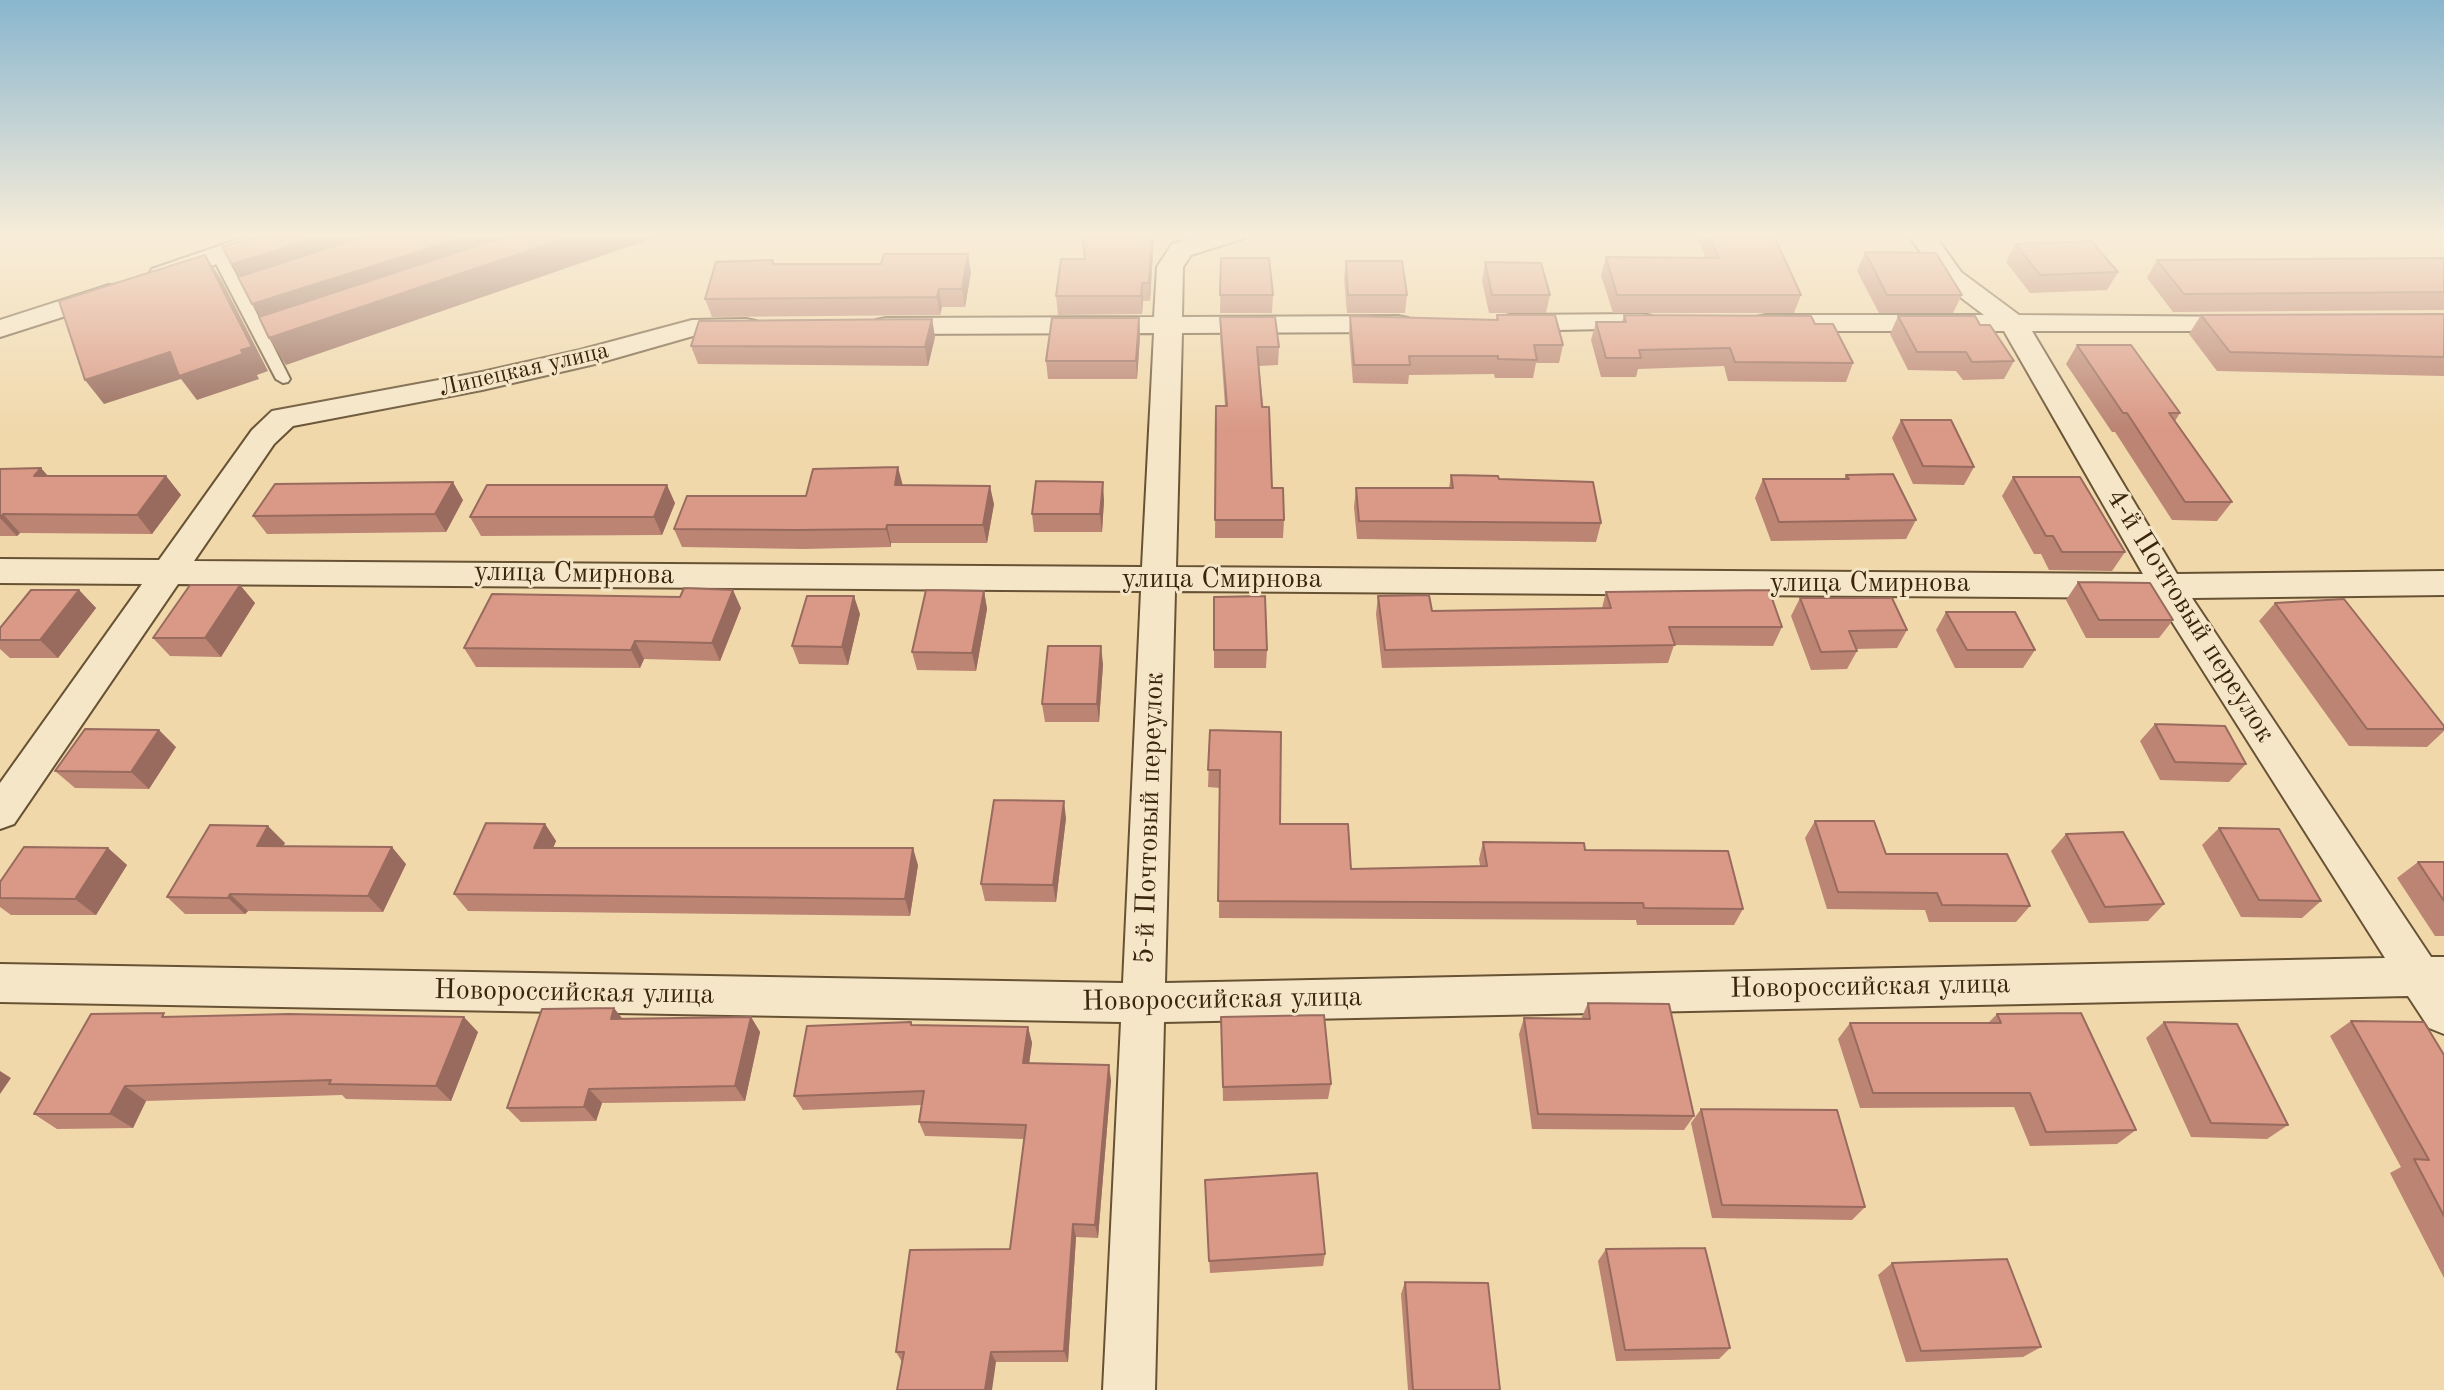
<!DOCTYPE html>
<meta charset="utf-8">
<style>
body{margin:0}
canvas{display:block;background:#f0d8ab}
</style>
<canvas width="2444" height="1390"></canvas>
<script>
const ctx = document.querySelector('canvas').getContext('2d');
ctx.lineJoin = 'round';
function poly(rows) {
  const path = new Path2D();
  for (const r of rows) {
    path.moveTo(r[0], r[1]);
    for (let i = 2; i < r.length; i += 2) path.lineTo(r[i], r[i + 1]);
  }
  return path;
}
function strokePath(path, color, width, dash) {
  ctx.strokeStyle = color;
  ctx.lineWidth = width;
  ctx.lineCap = dash ? 'butt' : 'round';
  ctx.setLineDash(dash || []);
  ctx.stroke(path);
}
function fill(path, color) {
  ctx.fillStyle = color;
  ctx.fill(path, 'evenodd');
}
function label(font, color, halo, rows, align = 'center') {
  ctx.font = font + ' "Old Standard TT",serif';
  ctx.lineWidth = 6;
  ctx.setLineDash([]);
  ctx.textBaseline = 'middle';
  ctx.strokeStyle = halo;
  ctx.fillStyle = color;
  for (const [text, x, y, turn = 0] of rows) {
    ctx.save();
    ctx.translate(x, y);
    ctx.rotate((+turn || 0) * Math.PI / 180);
    ctx.textAlign = isNaN(turn) ? turn : align;
    if (halo) ctx.strokeText(text, 0, 0);
    ctx.fillText(text, 0, 0);
    ctx.restore();
  }
}
const service = poly([
 [219,252,226,256,247,294,272,287,279,291,251,302,290,379,288,382,283,383,276,379,212,256,219,252]
]);
const minor = poly([
 [254,234,290,234,286,239,170,281,152,281,148,275,152,269,254,234],
 [1208,234,1246,234,1242,239,1191,255,1183,267,1182,317,1398,316,1408,318,1412,324,1408,330,1398,332,1182,333,1176,567,2143,574,2004,331,1766,331,1756,329,1752,323,1756,317,1766,315,1984,315,1943,284,1908,234,1934,234,1961,272,2019,315,2256,317,2260,323,2256,329,2246,331,2032,331,2177,574,2444,571,2444,595,2192,598,2431,957,2444,957,2444,1034,2429,1028,2408,996,1164,1022,1155,1390,1103,1390,1121,1022,0,1002,0,964,1123,983,1141,591,178,584,14,824,0,829,0,783,142,584,0,583,0,559,159,560,252,430,272,411,482,372,580,350,692,320,746,319,756,321,760,327,756,333,693,336,595,364,482,390,293,426,274,444,194,561,1142,567,1154,333,886,334,876,332,872,326,876,320,886,318,1154,317,1157,267,1172,244,1208,234],
 [1175,591,2157,598,2385,958,1165,983,1175,591],
 [109,285,119,287,123,293,119,299,0,337,0,320,109,285],
 [1642,314,1652,316,1656,322,1652,328,1510,331,1500,329,1496,323,1500,317,1510,315,1642,314]
]);
strokePath(service, '#685234', 4);
strokePath(minor, '#685234', 4);
fill(service, '#f5e6c8');
fill(minor, '#f5e6c8');
fill(poly([
 [1081,234,1154,234,1150,301,1143,301,1142,314,1058,315,1056,296,1084,259],
 [1695,234,1773,234,1801,295,1794,313,1613,313,1601,275,1606,257,1706,258],
 [2015,244,2118,272,2107,290,2030,293,2006,262],
 [1865,252,1962,295,1953,313,1879,313,1857,271],
 [1221,258,1273,295,1272,313,1220,313],
 [2444,258,2444,310,2173,312,2147,278,2157,260],
 [773,260,775,264,971,272,965,307,942,307,940,315,712,317,705,299],
 [1346,261,1407,295,1405,313,1347,313,1344,279],
 [1485,262,1550,295,1546,313,1489,313,1482,281],
 [2444,314,2444,376,2217,371,2189,334,2201,315],
 [1497,315,1563,345,1559,363,1536,363,1533,378,1495,378,1494,374,1409,375,1408,384,1353,383,1349,335,1350,316,1496,320],
 [1624,315,1815,324,1853,363,1846,382,1728,381,1724,366,1638,369,1636,377,1601,377,1591,340,1596,322,1622,322],
 [1898,316,1980,325,2014,361,2004,379,1963,380,1956,371,1908,370,1890,334],
 [1220,317,1279,347,1278,365,1259,366,1272,488,1284,520,1283,538,1215,538,1216,406,1225,406,1220,336],
 [1139,318,1140,336,1137,379,1048,379,1046,361],
 [932,319,935,337,928,366,698,364,691,346],
 [2077,345,2180,413,2175,421,2232,502,2217,521,2172,520,2115,432,2112,432,2066,364],
 [1901,420,1974,467,1964,485,1913,484,1892,438],
 [0,469,48,476,166,476,181,495,152,534,20,533,17,536,0,536],
 [1451,475,1499,479,1601,523,1596,542,1357,539,1354,507,1356,488,1449,488],
 [1846,475,1916,520,1906,539,1771,541,1755,498,1763,479,1844,479],
 [2013,477,2125,552,2112,571,2049,570,2041,554,2034,554,2002,496],
 [903,485,994,504,987,543,891,543,891,547,803,549,682,547,674,529,806,496],
 [463,500,446,532,267,534,253,516],
 [1104,500,1102,532,1034,532,1032,514],
 [675,503,662,535,481,536,470,517],
 [2078,582,2173,620,2159,638,2086,638,2066,600],
 [240,585,255,603,221,657,170,656,153,638],
 [79,590,96,608,58,658,10,658,0,649,0,628],
 [984,591,987,609,976,671,917,670,912,652],
 [1606,592,1782,627,1773,646,1674,645,1668,663,1382,668,1376,614,1378,596,1432,611,1602,608],
 [680,597,741,608,720,661,644,659,640,668,476,667,464,648],
 [1214,597,1267,650,1266,668,1214,668],
 [1800,598,1907,630,1897,648,1856,649,1857,651,1847,669,1811,670,1791,616],
 [2275,603,2444,726,2444,731,2427,747,2349,746,2259,621],
 [1946,612,2035,650,2023,668,1955,668,1936,630],
 [860,614,848,665,799,664,792,646],
 [1103,664,1099,722,1045,722,1042,704],
 [2155,724,2246,764,2229,782,2160,780,2140,741],
 [1210,730,1280,824,1351,869,1480,866,1479,859,1483,842,1585,850,1743,909,1734,925,1637,925,1636,920,1219,918,1220,788,1208,787],
 [176,747,149,789,75,788,55,771],
 [1066,818,1056,902,985,901,981,884],
 [1815,821,1886,854,2030,906,2016,922,1929,922,1925,910,1827,909,1805,838],
 [545,824,556,841,553,848,918,865,910,916,468,911,454,894],
 [2219,828,2321,901,2302,918,2241,917,2202,845],
 [2066,834,2164,904,2148,921,2089,923,2051,851],
 [285,843,283,846,406,864,383,912,248,911,245,914,185,914,167,897],
 [108,848,127,865,96,915,11,915,0,907,0,882],
 [2418,862,2444,862,2444,936,2435,936,2397,878],
 [1588,1003,1694,1116,1684,1130,1532,1129,1519,1034,1524,1018,1581,1019],
 [1997,1014,2136,1130,2117,1144,2030,1146,2014,1107,1860,1108,1838,1039,1850,1023,1988,1023],
 [169,1017,478,1032,451,1101,346,1099,342,1095,146,1101,133,1128,57,1129,34,1114],
 [751,1017,760,1032,745,1101,602,1103,596,1121,521,1122,507,1108,622,1019],
 [1221,1017,1331,1084,1328,1099,1223,1101],
 [2351,1021,2444,1055,2444,1278,2390,1173,2401,1167,2330,1036],
 [2164,1022,2288,1125,2267,1139,2191,1137,2146,1038],
 [912,1025,1028,1027,1032,1043,1029,1063,1111,1080,1098,1238,1076,1237,1068,1362,902,1362,896,1352,1010,1249,1024,1139,925,1136,919,1122,921,1105,803,1110,794,1096],
 [1701,1109,1865,1207,1852,1220,1712,1218,1691,1123],
 [1205,1180,1325,1254,1323,1266,1210,1273],
 [1606,1249,1730,1348,1719,1359,1616,1361,1598,1261],
 [1892,1263,2041,1347,2023,1357,1906,1362,1878,1275],
 [1405,1282,1500,1390,1408,1390,1401,1294]
]), '#bb8473');
fill(poly([
 [330,234,429,234,248,290,232,264],
 [475,234,568,234,270,331,252,304],
 [578,234,665,234,286,365,269,338],
 [1152,234,1154,234,1150,301,1149,283],
 [968,254,971,272,965,307,962,289],
 [205,255,221,279,268,371,257,375,259,379,197,400,181,379,104,404,85,380],
 [1142,283,1143,301,1142,314,1141,296],
 [939,289,942,307,940,315,937,297],
 [1139,318,1140,336,1137,379,1136,361],
 [932,319,935,337,928,366,925,347],
 [898,467,903,486,895,485],
 [41,468,57,486,34,476],
 [166,476,181,495,152,534,137,515],
 [453,482,463,500,446,532,435,514],
 [1103,482,1104,500,1102,532,1100,514],
 [667,485,675,503,662,535,654,517],
 [990,486,994,504,987,543,983,525],
 [3,514,20,533,17,536,0,518],
 [887,525,891,543,891,547,886,529],
 [240,585,255,603,221,657,205,638],
 [79,590,96,608,58,658,40,640],
 [733,590,741,608,720,661,712,643],
 [984,591,987,609,976,671,972,653],
 [854,596,860,614,848,665,842,647],
 [635,641,644,659,640,668,631,650],
 [1101,646,1103,664,1099,722,1097,704],
 [159,730,176,747,149,789,131,772],
 [1064,801,1066,818,1056,902,1053,885],
 [545,824,556,841,546,865,534,848],
 [268,826,285,843,274,863,257,846],
 [392,847,406,864,383,912,368,896],
 [108,848,127,865,96,915,75,899],
 [913,848,918,865,910,916,905,899],
 [230,894,248,911,245,914,228,898],
 [614,1008,626,1023,611,1019],
 [464,1017,478,1032,451,1101,436,1086],
 [751,1017,760,1032,745,1101,735,1086],
 [1028,1027,1032,1043,1027,1078,1023,1063],
 [1109,1065,1111,1080,1098,1238,1095,1225],
 [0,1071,11,1078,0,1094],
 [125,1086,146,1101,133,1128,110,1114],
 [589,1089,602,1103,596,1121,584,1107],
 [1073,1224,1076,1237,1068,1362,1064,1351],
 [991,1352,996,1362,992,1390,985,1390]
]), '#986b5e');
const building = poly([
 [264,234,330,234,232,264,222,247,264,234],
 [372,234,475,234,252,304,238,277,372,234],
 [513,234,578,234,269,338,259,317,513,234],
 [1082,234,1152,234,1149,283,1142,283,1141,296,1056,296,1061,259,1085,259,1082,234],
 [1709,234,1773,234,1801,295,1617,295,1606,257,1719,258,1709,234],
 [2091,241,2118,272,2040,275,2015,244,2091,241],
 [1865,252,1936,253,1962,295,1887,295,1865,252],
 [884,254,968,254,962,289,939,289,937,297,705,299,716,262,773,260,772,264,881,264,884,254],
 [205,255,252,347,241,350,243,354,179,376,170,352,85,380,59,301,205,255],
 [1221,258,1269,258,1273,295,1220,295,1221,258],
 [2444,258,2444,292,2184,294,2157,260,2444,258],
 [1346,261,1402,261,1407,295,1348,295,1346,261],
 [1485,262,1541,263,1550,295,1492,295,1485,262],
 [2444,314,2444,357,2230,352,2201,315,2444,314],
 [1497,315,1555,315,1563,345,1534,345,1537,360,1498,359,1498,356,1409,356,1410,365,1354,365,1350,316,1498,320,1497,315],
 [1624,315,1811,316,1815,324,1833,324,1853,363,1735,362,1730,348,1639,350,1641,358,1606,358,1596,322,1626,322,1624,315],
 [1898,316,1975,316,1980,325,1990,325,2014,361,1972,362,1966,352,1917,352,1898,316],
 [1220,317,1275,317,1279,347,1257,347,1262,407,1269,407,1272,488,1283,488,1284,520,1215,520,1216,406,1227,406,1220,317],
 [1052,318,1139,318,1136,361,1046,361,1052,318],
 [932,319,925,347,691,346,699,321,932,319],
 [2077,345,2131,345,2180,413,2169,413,2232,502,2185,502,2127,413,2123,413,2077,345],
 [1901,420,1951,420,1974,467,1923,466,1901,420],
 [898,467,895,485,990,486,983,525,887,525,886,529,797,530,674,529,687,496,806,496,813,469,898,467],
 [41,468,34,476,166,476,137,515,3,514,0,518,0,469,41,468],
 [1893,474,1916,520,1779,522,1763,479,1849,479,1846,475,1893,474],
 [1451,475,1498,476,1499,479,1593,482,1601,523,1359,521,1356,488,1453,488,1451,475],
 [2013,477,2080,477,2125,552,2062,552,2053,536,2046,536,2013,477],
 [1036,481,1103,482,1100,514,1032,514,1036,481],
 [453,482,435,514,253,516,275,484,453,482],
 [487,485,667,485,654,517,470,517,487,485],
 [2078,582,2150,583,2173,620,2099,620,2078,582],
 [190,585,240,585,205,638,153,638,190,585],
 [684,588,733,590,712,643,635,641,631,650,464,648,492,594,680,597,684,588],
 [31,590,79,590,40,640,0,640,0,628,31,590],
 [926,590,984,591,972,653,912,652,926,590],
 [1769,590,1782,627,1669,627,1675,645,1385,650,1378,596,1429,595,1432,611,1611,608,1606,592,1769,590],
 [807,596,854,596,842,647,792,646,807,596],
 [1265,596,1267,650,1214,650,1214,597,1265,596],
 [1800,598,1892,598,1907,630,1849,631,1857,651,1821,652,1800,598],
 [2344,599,2444,726,2444,729,2367,729,2275,603,2344,599],
 [1946,612,2015,612,2035,650,1967,650,1946,612],
 [1048,646,1101,646,1097,704,1042,704,1048,646],
 [2155,724,2225,726,2246,764,2175,762,2155,724],
 [85,729,159,730,131,772,55,771,85,729],
 [1210,730,1281,732,1280,824,1348,824,1351,869,1487,866,1483,842,1584,843,1585,850,1728,851,1743,909,1644,908,1643,903,1218,901,1220,770,1208,770,1210,730],
 [994,800,1064,801,1053,885,981,884,994,800],
 [1815,821,1874,821,1886,854,2007,854,2030,906,1942,905,1937,893,1838,892,1815,821],
 [486,823,545,824,534,848,913,848,905,899,454,894,486,823],
 [210,825,268,826,257,846,392,847,368,896,230,894,228,898,167,897,210,825],
 [2219,828,2279,829,2321,901,2259,900,2219,828],
 [2123,832,2164,904,2105,907,2066,834,2123,832],
 [24,847,108,848,75,899,0,898,0,882,24,847],
 [2418,862,2444,862,2444,901,2418,862],
 [1588,1003,1669,1004,1694,1116,1538,1114,1524,1018,1590,1019,1588,1003],
 [614,1008,611,1019,751,1017,735,1086,589,1089,584,1107,507,1108,542,1009,614,1008],
 [164,1013,162,1017,289,1014,464,1017,436,1086,329,1084,331,1080,125,1086,110,1114,34,1114,91,1014,164,1013],
 [2081,1013,2136,1130,2046,1132,2030,1093,1873,1093,1850,1023,2001,1023,1997,1014,2081,1013],
 [1324,1015,1331,1084,1223,1087,1221,1017,1324,1015],
 [2351,1021,2424,1022,2444,1055,2444,1216,2414,1159,2429,1160,2351,1021],
 [911,1022,911,1025,1028,1027,1023,1063,1109,1065,1095,1225,1073,1224,1064,1351,991,1352,985,1390,897,1390,904,1352,896,1352,910,1250,1010,1249,1026,1125,919,1122,924,1091,794,1096,807,1026,911,1022],
 [2164,1022,2237,1024,2288,1125,2211,1123,2164,1022],
 [1701,1109,1837,1110,1865,1207,1722,1205,1701,1109],
 [1317,1173,1325,1254,1209,1261,1205,1180,1317,1173],
 [1705,1248,1730,1348,1625,1350,1606,1249,1705,1248],
 [2007,1259,2041,1347,1921,1351,1892,1263,2007,1259],
 [1405,1282,1488,1283,1500,1390,1413,1390,1405,1282]
]);
fill(building, '#d99986');
strokePath(building, '#986b5e', 2);
const sky = ctx.createLinearGradient(0, 0, 0, 428);
sky.addColorStop(0, '#89b6ce');
sky.addColorStop(0.55, '#f8edd9');
sky.addColorStop(1, '#f8edd900');
ctx.fillStyle = sky;
ctx.fillRect(0, 0, 2444, 428);
label('24px', '#3b260d', '#f5e6c8', [
 ["Липецкая улица",524,370,-13]
]);
label('28px', '#3b260d', '#f5e6c8', [
 ["улица Смирнова",574,574,1],
 ["улица Смирнова",1222,580],
 ["улица Смирнова",1870,584],
 ["4-й Почтовый переулок",2190,616,58],
 ["5-й Почтовый переулок",1150,818,-88],
 ["Новороссийская улица",1870,987,-1],
 ["Новороссийская улица",574,993,1],
 ["Новороссийская улица",1222,1000,-1]
]);
</script>
